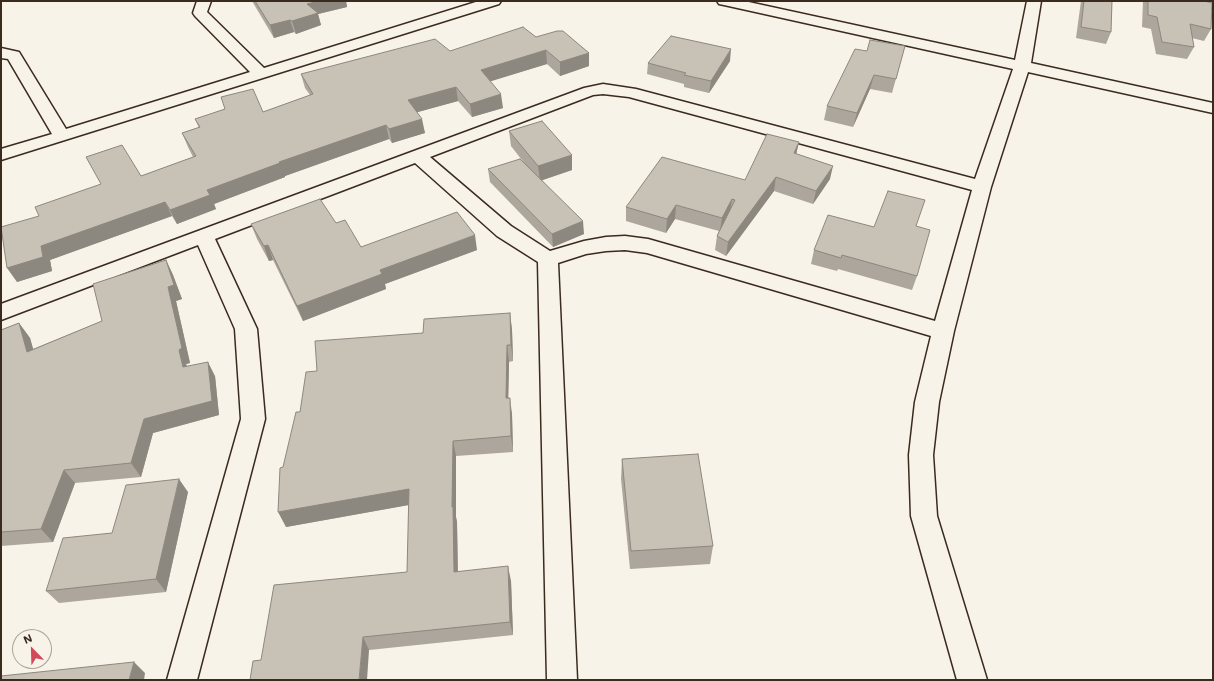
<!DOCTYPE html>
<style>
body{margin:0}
#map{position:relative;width:1214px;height:681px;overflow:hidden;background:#f7f3e8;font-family:Mali,sans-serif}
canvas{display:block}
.frame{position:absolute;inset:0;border:2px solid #3b2a1e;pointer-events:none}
.north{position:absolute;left:12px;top:629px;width:40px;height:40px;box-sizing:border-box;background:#f7f3e8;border:1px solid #aca397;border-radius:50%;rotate:337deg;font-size:11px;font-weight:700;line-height:16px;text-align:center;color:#3b2a1e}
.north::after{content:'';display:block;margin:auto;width:14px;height:18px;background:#d1495b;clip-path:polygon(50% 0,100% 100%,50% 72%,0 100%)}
</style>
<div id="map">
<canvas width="1214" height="681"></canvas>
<div class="frame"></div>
<div class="north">N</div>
</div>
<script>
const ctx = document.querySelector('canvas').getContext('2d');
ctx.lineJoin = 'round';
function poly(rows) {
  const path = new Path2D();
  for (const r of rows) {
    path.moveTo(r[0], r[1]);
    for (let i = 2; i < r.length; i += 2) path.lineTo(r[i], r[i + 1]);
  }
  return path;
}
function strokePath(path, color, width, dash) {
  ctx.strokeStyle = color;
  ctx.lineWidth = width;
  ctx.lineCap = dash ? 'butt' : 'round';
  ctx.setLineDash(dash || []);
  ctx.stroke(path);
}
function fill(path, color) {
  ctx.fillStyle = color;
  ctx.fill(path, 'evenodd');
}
const street = poly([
 [197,1,211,1,207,12,264,68,479,1,501,1,499,4,1,160,1,149,52,134,8,59,1,58,1,48,19,52,66,129,250,72,195,16,193,13,197,1],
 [717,1,744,1,1015,60,1027,1,1041,1,1031,63,1213,103,1213,113,1028,72,991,187,954,331,939,402,933,455,937,516,987,680,957,680,911,516,909,455,915,402,931,336,647,253,625,250,606,251,586,254,558,263,577,680,547,680,538,262,497,236,415,163,215,239,257,329,265,419,197,680,167,680,241,419,235,329,198,245,1,320,1,304,584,88,603,84,636,89,975,179,1013,69,724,5,719,4,717,1],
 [603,94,629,97,972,190,935,321,648,239,625,236,606,237,584,241,550,251,511,226,430,157,593,95,603,94],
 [1190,1,1213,1,1213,8,1192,4,1190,1]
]);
strokePath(street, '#3b2a1e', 3);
fill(street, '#f7f3e8');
fill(poly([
 [252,1,346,1,347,7,318,14,321,25,296,34,294,32,274,38],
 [1081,1,1112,1,1111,32,1106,44,1076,38],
 [1143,1,1204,1,1211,29,1204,41,1192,38,1194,47,1187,59,1156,54,1151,29,1142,27],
 [536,37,589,53,589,66,560,76,547,64,490,81,503,108,472,117,458,101,417,112,425,133,392,143,389,139,285,176,285,177,214,204,216,209,177,224,172,216,50,260,52,271,17,282,39,216,141,176,193,157,188,147,182,133,199,128,195,119,263,112,310,95,305,88,301,74,450,51],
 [905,46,892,93,870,89,853,127,824,120,827,106],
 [730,61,709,93,684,87,684,84,647,74,648,63],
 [509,131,572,155,572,170,542,180,584,234,553,247,490,182,488,169,525,164,511,146],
 [799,142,796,154,830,179,813,204,774,191,726,256,715,250,717,236,719,231,675,219,666,233,626,221,626,207,745,180],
 [336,223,361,247,477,250,385,284,386,289,303,321,273,260,269,261,257,239,251,224],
 [916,226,917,276,912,290,838,269,837,271,811,264,814,250,874,227],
 [166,260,173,275,182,299,176,301,190,363,186,364,187,366,215,376,219,415,153,433,141,477,75,483,53,542,1,546,1,330,19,323,30,338,33,349,102,321],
 [510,313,512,330,513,361,509,362,508,398,512,414,513,452,456,456,456,517,457,522,458,572,511,581,513,635,369,650,261,660,407,572,409,505,286,527,283,467,300,412,317,371,423,333],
 [622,459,713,546,710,564,630,569,621,479],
 [188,492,166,592,59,603,46,591,112,533]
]), '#aca69d');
fill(poly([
 [319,1,346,1,347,7,318,14,321,25,296,34,292,21,307,4],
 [290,20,294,32,274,38,270,25],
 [731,49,730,61,709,93,711,81],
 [546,50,547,64,482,84,481,70],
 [589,53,589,66,560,76,560,62],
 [874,75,870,89,853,127,857,113],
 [456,87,458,101,411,114,408,100],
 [501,94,503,108,472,117,470,104],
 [422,119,425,133,392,143,389,129],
 [386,125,389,139,285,176,285,177,214,204,216,209,177,224,170,210,207,190,279,162],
 [799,142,796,155,794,153],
 [572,155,572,170,540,181,538,166],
 [833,166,830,179,813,204,816,191],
 [776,177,774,191,726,256,728,242],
 [732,199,730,212,720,231,722,218],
 [165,202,172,216,50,260,52,271,17,282,7,268,41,246],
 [676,205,675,219,666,233,667,219],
 [583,221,584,234,553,247,552,234],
 [475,235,477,250,385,284,386,289,303,321,297,306,380,270],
 [268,245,273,260,269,261,264,246],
 [166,260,173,275,182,299,176,301,190,363,186,364,191,381,183,367,179,350,168,287],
 [510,313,512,330,513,361,511,345],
 [19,323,30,338,38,366,27,352],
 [507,345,509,362,508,414,506,398],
 [208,362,215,376,219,415,153,433,141,477,131,463,144,419],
 [510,398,512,414,513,452,511,436],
 [453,441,456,456,456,517,457,522,458,586,454,572,452,507],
 [64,470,75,483,53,542,41,529],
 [179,479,188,492,166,592,156,579],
 [409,489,414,504,286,527,278,512],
 [508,566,511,581,513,635,510,622],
 [363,637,369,650,367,680,359,680],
 [134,662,145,673,144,680,129,680]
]), '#8c877f');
const building = poly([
 [255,1,319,1,307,4,318,13,292,21,290,20,270,25,255,1],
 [1084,1,1112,1,1111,32,1081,27,1084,1],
 [1148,1,1204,1,1212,3,1211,29,1190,24,1194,47,1162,42,1157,17,1148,15,1148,1],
 [523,27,536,37,557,31,563,31,589,53,560,62,546,50,481,70,501,94,470,104,456,87,408,100,422,119,389,129,386,125,279,162,280,163,207,190,210,195,170,210,165,202,41,246,43,257,7,268,1,227,39,216,35,207,101,184,86,157,122,145,141,176,196,156,182,133,200,127,195,119,225,109,221,97,253,89,263,112,313,94,301,74,435,39,450,51,523,27],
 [671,36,731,49,711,81,684,75,686,73,648,63,671,36],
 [870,40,905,46,896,79,874,75,857,113,827,106,855,49,867,51,870,40],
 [542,121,572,155,538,166,509,131,542,121],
 [767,134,799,142,794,153,833,166,816,191,776,177,728,242,717,236,735,200,732,199,722,218,676,205,667,219,626,207,662,157,745,180,767,134],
 [520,159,583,221,552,234,488,169,520,159],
 [888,191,925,200,916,226,930,230,917,276,842,255,841,258,814,250,828,215,874,227,888,191],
 [320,199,336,223,345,220,361,247,457,212,475,235,380,270,382,274,297,306,268,245,264,246,251,224,320,199],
 [166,260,174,285,168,287,182,348,179,350,183,367,208,362,212,401,144,419,131,463,64,470,41,529,1,532,1,330,19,323,27,352,102,321,93,284,166,260],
 [510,313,511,345,507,345,506,398,510,398,511,436,453,441,452,507,453,507,454,572,508,566,510,622,363,637,359,680,250,680,253,661,261,660,274,585,407,572,409,489,278,512,280,468,283,467,296,412,300,412,306,372,317,371,315,341,423,333,424,319,510,313],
 [698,454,713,546,631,551,622,459,698,454],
 [179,479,156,579,46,591,63,538,112,533,126,485,179,479],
 [134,662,129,680,1,680,1,676,134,662]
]);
fill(building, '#c8c1b6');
strokePath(building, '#8c877f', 1);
</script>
